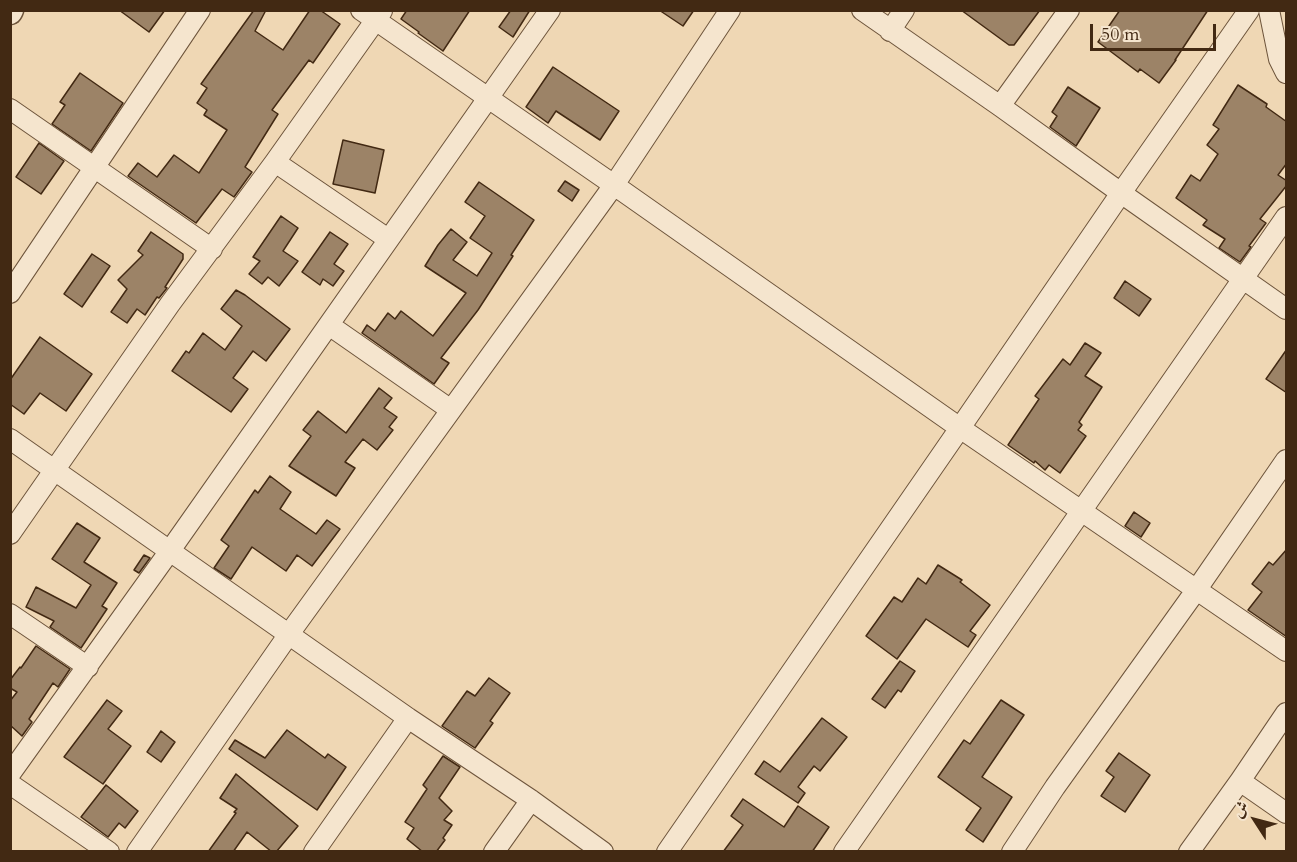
<!DOCTYPE html>
<meta charset="utf-8">
<style>
body{margin:0}
#map{position:relative;width:1297px;height:862px;overflow:hidden;background:#efd7b4;font-family:Cardo,Amiri,serif}
canvas{display:block}
.frame{position:absolute;inset:0;border:12px solid #422913;pointer-events:none}
.north{position:absolute;left:1225px;top:790px;width:60px;height:60px;-webkit-text-stroke:4px #f5e5ce;paint-order:stroke;rotate:306deg;font-size:16px;font-weight:700;line-height:24px;text-align:center;color:#422913}
.north::after{content:'';display:block;margin:auto;width:21px;height:27px;background:#422913;clip-path:polygon(50% 0,100% 100%,50% 72%,0 100%)}
.scale{position:absolute;left:1090px;top:24px;width:126px;height:27px;box-sizing:border-box;border:3px solid #422913;border-top:0;padding-left:8px;font-size:18px;line-height:21px;white-space:nowrap;color:#422913;-webkit-text-stroke:4px #f5e5ce;paint-order:stroke}
</style>
<div id="map">
<canvas width="1297" height="862"></canvas>
<div class="frame"></div>
<div class="north">ش</div>
<div class="scale">50 m</div>
</div>
<script>
const ctx = document.querySelector('canvas').getContext('2d');
ctx.lineJoin = 'round';
function fill(path, color) {
  ctx.fillStyle = color;
  ctx.fill(path, 'evenodd');
}
function poly(rows) {
  const path = new Path2D();
  for (const r of rows) {
    path.moveTo(r[0], r[1]);
    for (let i = 2; i < r.length; i += 2) path.lineTo(r[i], r[i + 1]);
  }
  return path;
}
function strokePath(path, color, width, dash) {
  ctx.strokeStyle = color;
  ctx.lineWidth = width;
  ctx.lineCap = dash ? 'butt' : 'round';
  ctx.setLineDash(dash || []);
  ctx.stroke(path);
}
const building = poly([
 [119,10,165,10,149,32,119,10],
 [254,10,266,10,255,31,283,50,310,10,320,10,340,24,313,63,309,60,272,110,278,114,245,167,252,172,234,197,222,189,196,223,128,176,138,163,157,177,174,155,199,173,227,130,204,115,207,110,197,103,207,88,201,84,254,10],
 [407,10,470,10,443,51,418,33,419,32,401,19,407,10],
 [511,10,530,10,513,37,499,27,511,10],
 [659,10,694,10,683,26,659,10],
 [961,10,1040,10,1014,45,1009,45,961,10],
 [1120,10,1208,10,1175,60,1176,60,1159,83,1140,69,1138,72,1098,42,1120,10],
 [553,67,619,111,600,140,556,111,548,123,526,107,553,67],
 [80,73,123,103,91,151,52,124,65,105,60,102,80,73],
 [1238,85,1267,104,1266,107,1287,122,1287,163,1278,175,1287,181,1287,185,1260,219,1266,223,1249,246,1251,247,1240,262,1219,248,1225,239,1203,225,1207,220,1176,198,1191,175,1200,181,1218,154,1207,145,1219,129,1213,125,1238,85],
 [1068,87,1100,108,1076,146,1050,127,1057,116,1052,112,1068,87],
 [343,140,384,150,375,193,333,184,343,140],
 [39,143,64,161,41,194,16,177,39,143],
 [565,181,579,190,572,201,558,191,565,181],
 [479,182,534,220,511,255,513,256,478,310,441,358,449,363,434,384,362,333,367,325,375,331,388,313,395,319,401,311,433,336,466,293,425,266,438,245,451,229,467,242,453,260,477,276,492,253,470,238,485,216,465,202,479,182],
 [281,216,298,228,283,251,298,261,279,286,268,277,262,284,249,274,260,261,253,257,281,216],
 [151,232,183,254,183,259,165,287,167,288,159,298,157,297,145,315,137,309,127,323,111,312,127,289,118,280,143,255,138,251,151,232],
 [330,232,348,244,334,264,344,271,333,286,323,279,320,285,302,272,330,232],
 [92,254,110,266,82,307,64,294,92,254],
 [1125,281,1151,299,1139,316,1114,298,1125,281],
 [236,290,245,295,290,329,266,361,253,351,233,378,248,389,231,412,172,371,186,351,189,353,203,333,225,350,242,326,221,309,236,290],
 [40,337,92,374,66,411,40,393,24,414,10,404,10,380,40,337],
 [1085,343,1101,353,1085,376,1102,387,1079,422,1082,425,1078,430,1086,436,1060,473,1049,465,1045,470,1035,461,1034,463,1008,445,1039,399,1035,396,1063,359,1070,365,1085,343],
 [1287,349,1287,393,1266,379,1287,349],
 [379,388,392,398,384,408,397,417,389,427,393,430,377,450,363,439,345,462,355,468,336,496,289,466,311,436,303,430,318,411,346,433,379,388],
 [270,476,291,492,280,509,316,534,327,520,340,529,312,566,297,555,286,571,252,547,231,579,214,568,229,546,221,540,255,490,258,493,270,476],
 [1134,512,1150,523,1141,537,1125,526,1134,512],
 [77,523,100,538,84,562,117,583,102,606,107,609,81,648,50,627,54,621,26,607,36,587,76,608,91,585,52,559,77,523],
 [1287,549,1287,637,1248,610,1262,592,1252,584,1269,562,1273,565,1287,549],
 [144,555,150,558,139,573,134,570,144,555],
 [938,565,962,580,960,582,990,605,970,631,976,635,968,647,926,619,897,659,866,636,894,597,902,602,918,578,926,584,938,565],
 [36,646,70,669,58,687,53,683,29,719,32,722,22,736,10,725,10,701,17,692,10,688,10,680,20,667,21,668,36,646],
 [900,661,915,671,901,692,898,690,885,708,872,699,900,661],
 [489,678,510,693,490,721,493,723,475,748,442,726,467,691,475,696,489,678],
 [107,700,122,711,108,729,131,746,103,784,64,757,107,700],
 [1001,700,1024,715,982,777,1012,797,983,842,966,830,981,808,938,777,964,740,970,744,1001,700],
 [822,718,847,737,820,771,814,766,798,787,805,793,798,803,755,774,764,761,780,772,822,718],
 [287,730,325,758,328,754,346,767,317,810,229,749,235,740,265,758,287,730],
 [161,731,175,742,161,762,147,752,161,731],
 [1119,753,1150,775,1125,812,1101,796,1114,777,1106,771,1119,753],
 [443,756,460,767,439,798,452,811,444,820,452,825,443,838,445,840,436,852,423,852,407,839,414,828,405,822,427,789,423,785,443,756],
 [236,774,298,826,276,852,272,852,247,832,233,852,208,852,236,813,234,812,237,809,220,798,236,774],
 [106,785,138,811,125,828,119,823,108,837,81,817,106,785],
 [743,799,784,827,798,806,829,827,812,852,723,852,743,825,731,816,743,799]
]);
fill(building, '#9c8367');
strokePath(building, '#422913', 1.5);
const minor = poly([
 [361,10,614,185,960,428,1286,651],
 [862,10,1000,106,1121,193,1286,309],
 [1269,10,1279,59,1286,73],
 [890,31,904,10],
 [1000,106,1069,10],
 [10,109,212,249],
 [275,162,388,239],
 [10,293,200,10],
 [329,325,451,410],
 [10,439,408,718,531,800,603,852],
 [10,534,170,304,275,162,382,11],
 [10,614,88,667],
 [10,774,169,552,550,10],
 [1240,781,1286,813],
 [10,784,109,852],
 [137,852,289,634,614,185,730,10],
 [314,852,408,718],
 [494,852,531,800],
 [667,852,960,428,1121,193,1249,10],
 [844,852,1286,217],
 [1012,852,1055,787,1197,589,1286,460],
 [1189,852,1240,781,1286,713]
]);
const tertiary = poly([
 [10,12,11,10]
]);
strokePath(minor, '#6d543b', 22);
strokePath(tertiary, '#6d543b', 27);
strokePath(minor, '#f5e5ce', 20);
strokePath(tertiary, '#f5e5ce', 24);
</script>
